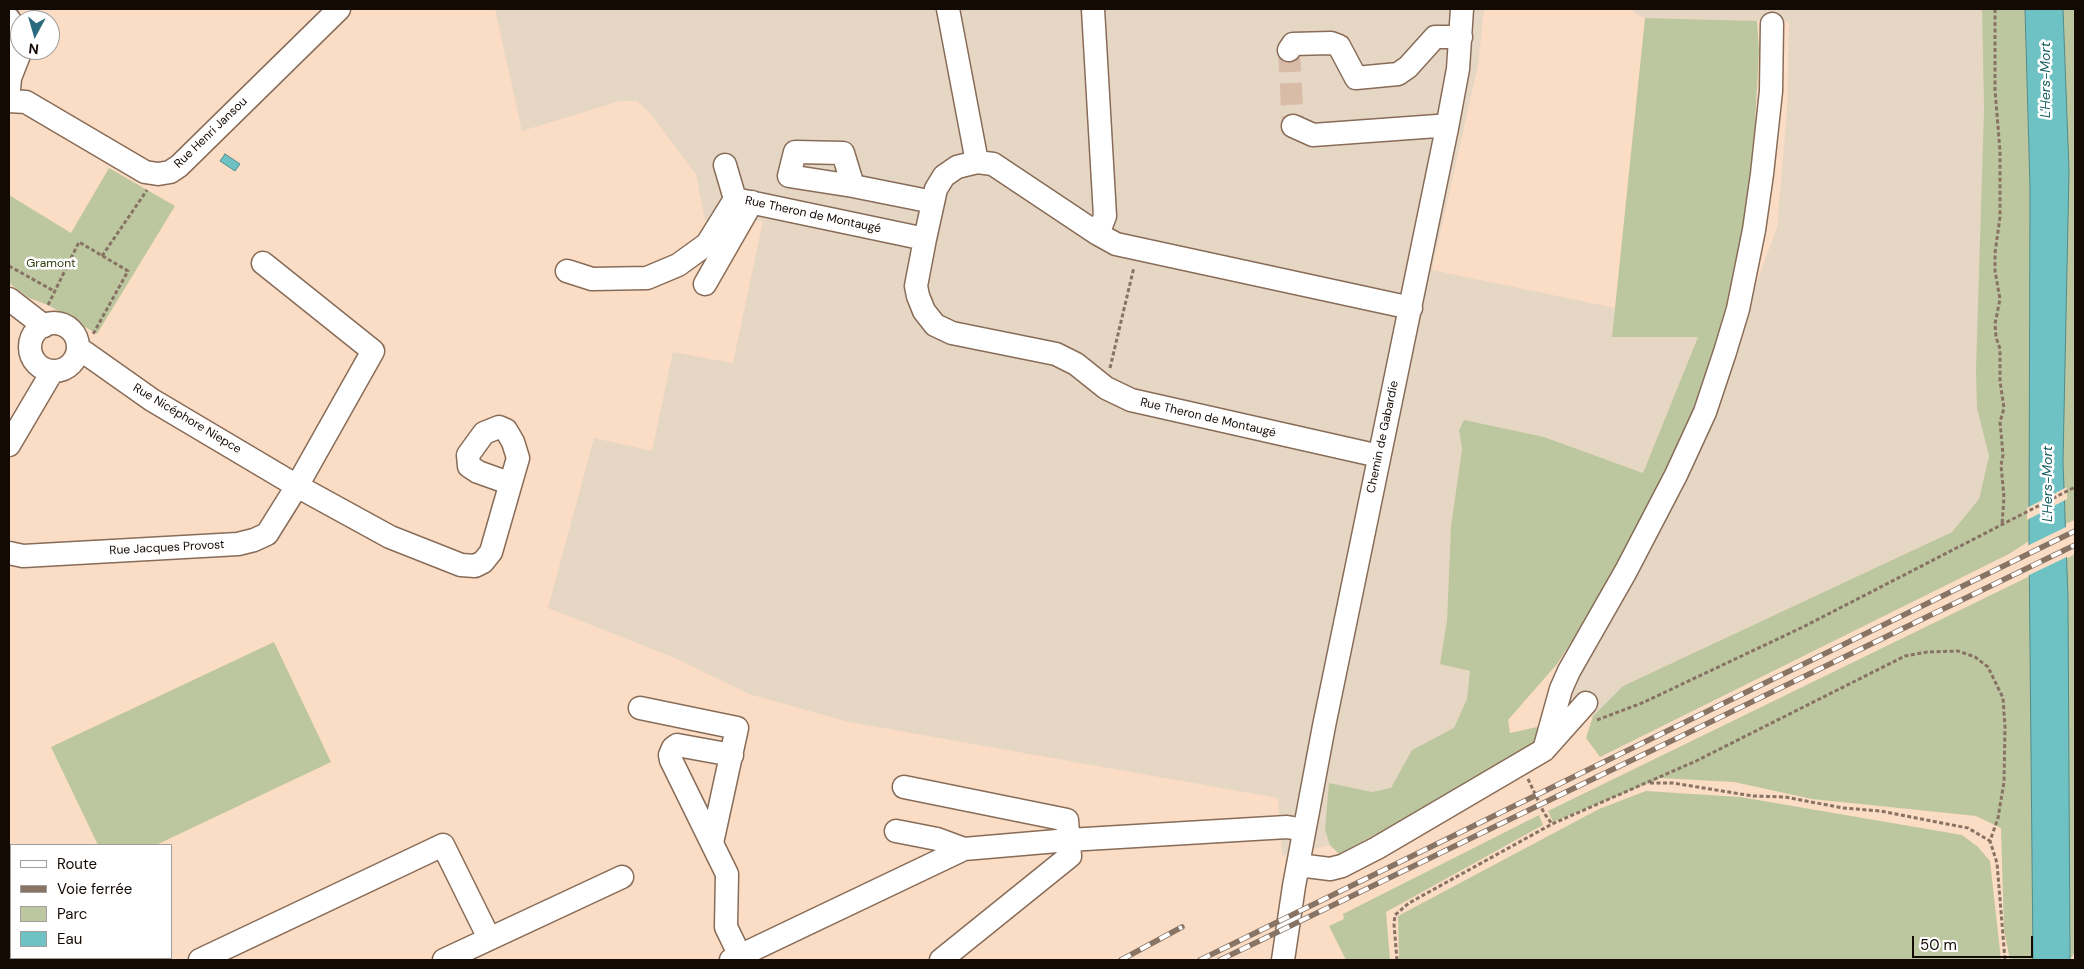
<!DOCTYPE html>
<meta charset="utf-8">
<style>
body{margin:0}
#map{position:relative;width:2084px;height:969px;overflow:hidden;background:#fbdcc4;font-family:"DM Sans",sans-serif}
canvas{display:block}
.frame{position:absolute;inset:0;border:10px solid #140a04;pointer-events:none}
.legend{position:absolute;left:10px;top:844px;width:162px;height:115px;box-sizing:border-box;background:#fff;border:1px solid #a19d9b;margin:0;padding:6px 9px;list-style:none;font-size:15px;color:#140a04}
.legend li{display:flex;align-items:center;gap:10px;height:25px}
.legend b{width:25px;border:1px solid #a19d9b}
.north{position:absolute;left:10px;top:10px;width:50px;height:50px;box-sizing:border-box;background:#fff;border:1px solid #a19d9b;border-radius:50%;rotate:186deg;font-size:14px;font-weight:700;line-height:20px;text-align:center;color:#140a04}
.north::after{content:'';display:block;margin:auto;width:18px;height:22px;background:#2a6c7e;clip-path:polygon(50% 0,100% 100%,50% 72%,0 100%)}
.scale{position:absolute;left:1912px;top:936px;width:121px;height:22px;box-sizing:border-box;border:2px solid #140a04;border-top:0;padding-left:6px;font-size:15px;line-height:18px;white-space:nowrap;color:#140a04;-webkit-text-stroke:4px #fff;paint-order:stroke}
</style>
<div id="map">
<canvas width="2084" height="969"></canvas>
<div class="frame"></div>
<ul class="legend">
<li><b style="height:6px;background:#fff"></b>Route</li>
<li><b style="height:6px;background:#887465"></b>Voie ferrée</li>
<li><b style="height:14px;background:#bcc79f"></b>Parc</li>
<li><b style="height:14px;background:#6ec2c4"></b>Eau</li>
</ul>
<div class="north">N</div>
<div class="scale">50 m</div>
</div>
<script>
const ctx = document.querySelector('canvas').getContext('2d');
ctx.lineJoin = 'round';
function fill(path, color) {
  ctx.fillStyle = color;
  ctx.fill(path, 'evenodd');
}
function poly(rows) {
  const path = new Path2D();
  for (const r of rows) {
    if (r.length === 3) {
      path.moveTo(r[0] + r[2], r[1]);
      path.arc(r[0], r[1], r[2], 0, 2 * Math.PI);
      continue;
    }
    path.moveTo(r[0], r[1]);
    for (let i = 2; i < r.length; i += 2) path.lineTo(r[i], r[i + 1]);
  }
  return path;
}
function strokePath(path, color, width, dash) {
  ctx.strokeStyle = color;
  ctx.lineWidth = width;
  ctx.lineCap = dash ? 'butt' : 'round';
  ctx.setLineDash(dash || []);
  ctx.stroke(path);
}
function label(font, color, halo, rows, align = 'center') {
  ctx.font = font + ' "DM Sans",sans-serif';
  ctx.lineWidth = 5;
  ctx.setLineDash([]);
  ctx.textBaseline = 'middle';
  ctx.strokeStyle = halo;
  ctx.fillStyle = color;
  for (const [text, x, y, turn = 0] of rows) {
    ctx.save();
    ctx.translate(x, y);
    ctx.rotate((+turn || 0) * Math.PI / 180);
    ctx.textAlign = isNaN(turn) ? turn : align;
    if (halo) ctx.strokeText(text, 0, 0);
    ctx.fillText(text, 0, 0);
    ctx.restore();
  }
}
fill(poly([
 [495,9,1484,9,1478,65,1432,270,1615,308,1612,337,1698,337,1643,473,1544,437,1464,421,1459,430,1462,449,1451,526,1447,620,1440,663,1509,680,1330,845,1282,856,1278,798,849,722,749,694,675,658,548,608,594,438,652,451,673,352,733,363,763,221,705,220,696,174,649,112,637,101,620,101,522,131],
 [1633,9,1982,9,1984,110,1977,408,1989,456,1979,499,1952,532,1623,686,1593,716,1579,711,1568,702,1571,672,1746,312,1777,227,1787,112,1789,22,1645,18,1633,12]
]), '#e6d6c4');
fill(poly([
 [1982,9,2025,9,2030,187,2029,541,2009,554,1600,757,1586,738,1593,716,1623,686,1952,532,1979,499,1989,456,1977,408,1976,370,1984,110],
 [2063,9,2075,9,2075,520,2065,524,2063,462],
 [1645,18,1757,21,1759,50,1752,179,1729,306,1689,430,1630,550,1557,664,1508,720,1510,733,1537,727,1541,732,1532,748,1489,774,1339,854,1330,845,1325,830,1329,783,1372,792,1391,788,1412,750,1454,728,1467,699,1470,671,1440,664,1447,620,1451,526,1462,449,1459,430,1464,420,1544,437,1643,473,1698,337,1612,337],
 [109,168,175,206,97,334,48,305,29,298,9,283,9,195,71,233],
 [2075,554,2075,952,2070,959,2066,559],
 [2030,576,2033,960,2010,960,2004,930,2001,828,1976,816,1812,799,1734,782,1661,778,1553,822,1548,811],
 [274,642,331,762,156,845,98,845,51,747],
 [1646,791,1740,797,1962,835,1978,847,1990,861,2001,960,1399,960,1398,916,1599,809],
 [1539,815,1543,825,1386,912,1390,960,1346,960,1329,926,1344,919,1343,914]
]), '#bcc79f');
const water = poly([
 [2025,9,2063,9,2069,171,2063,462,2068,598,2070,960,2033,960,2029,541,2030,187,2025,9],
 [225,154,240,164,235,171,220,161,225,154]
]);
fill(water, '#6ec2c4');
strokePath(water, '#538b8a', 1);
fill(poly([
 [2067,487,2067,499,2027,520,2027,508],
 [2068,526,2069,556,2027,576,2027,546]
]), '#fbdcc4');
strokePath(poly([
 [1289,50,1293,126]
]), '#d8bca7', 22, [22, 11]);
const minor = poly([
 [948,9,977,162],
 [1093,9,1105,216,1098,234],
 [9,19,17,40,19,55,10,78,9,90],
 [1289,50,1293,44,1331,43,1339,46,1356,78,1398,74,1408,67,1435,37,1461,37],
 [9,101,26,102,145,172,158,174,170,172,179,166,339,9],
 [1293,126,1313,135,1437,126,1447,128],
 [725,165,735,199,925,239],
 [853,186,789,176,795,152,843,153,853,186,933,202],
 [567,271,592,279,647,278,678,265,707,244,735,199],
 [705,284,752,202],
 [9,299,44,326],
 [54,347,24],
 [78,350,84,352,152,400,297,486,390,537,461,565,475,566,483,562,491,552,518,458,513,442,506,430,499,427,484,433,468,455,469,466,478,472,509,483],
 [9,445,49,377,50,371],
 [1379,456,1131,400,1106,388,1076,364,1056,354,952,333,935,325,924,311,918,296,916,286,925,239,936,189,944,176,957,167,977,162,993,164,1098,234,1116,244,1411,308],
 [9,553,23,556,238,544,254,540,267,534,297,486,373,351,263,263],
 [640,708,737,728,712,843],
 [1544,750,1561,689,1569,671,1626,571,1676,475,1705,412,1725,352,1738,309,1754,230,1762,174,1771,91,1772,24],
 [732,755,677,745,673,748,670,755,671,760,727,874,726,927,740,956],
 [904,787,1067,820,1070,856,941,960],
 [896,831,937,839,964,849],
 [1298,865,1330,869,1342,866,1377,848,1544,750,1586,703],
 [9,931,11,937],
 [21,958,22,960],
 [200,960,443,845,489,938],
 [444,960,622,877],
 [731,960,964,849,1069,840,1287,827,1304,830],
 [1283,960,1294,886,1324,726,1447,128,1458,69,1462,9]
]);
strokePath(minor, '#886c57', 25);
strokePath(poly([
 [1995,9,1995,90,2000,151,2000,217,1995,253,1995,271,2000,299,1995,324,1996,337,2000,349,2000,381,2004,408,2000,422,2003,455,2001,465,2004,497,2002,525],
 [102,256,147,190],
 [9,266,54,291],
 [48,305,79,242,128,271,92,336],
 [1110,368,1134,267],
 [1597,720,1642,703,1803,627,2075,487],
 [1528,779,1544,813,1552,824],
 [1650,783,1673,783,1753,796,1785,797,1843,808,1880,811,1968,828,1990,841],
 [1397,960,1394,924,1395,915,1409,903,1552,824,1696,761,1905,656,1927,652,1958,651,1975,657,1988,667,2003,698,2005,727,2004,782,1998,818,1990,841,1997,863,2005,960]
]), '#877263', 3, [4, 2.5]);
strokePath(minor, '#fff', 22);
const rail = poly([
 [1121,960,1182,927],
 [1200,960,2075,531],
 [1220,960,2075,545]
]);
strokePath(rail, '#887465', 5.5);
strokePath(rail, '#fff', 4, [11]);
label('12px', '#140a04', '#fff', [
 ["Rue Henri Jansou",211,133,-44],
 ["Rue Theron de Montaugé",813,215,12],
 ["Rue Theron de Montaugé",1208,418,13],
 ["Rue Nicéphore Niepce",187,419,31],
 ["Chemin de Gabardie",1383,437,-78],
 ["Rue Jacques Provost",167,548,-3]
]);
label('12px', '#323b0e', '#fff', [
 ["Gramont",51,264]
]);
label('italic 14px', '#196062', '#fff', [
 ["L'Hers-Mort",2046,80,-90],
 ["L'Hers-Mort",2048,484,-90]
]);
</script>
